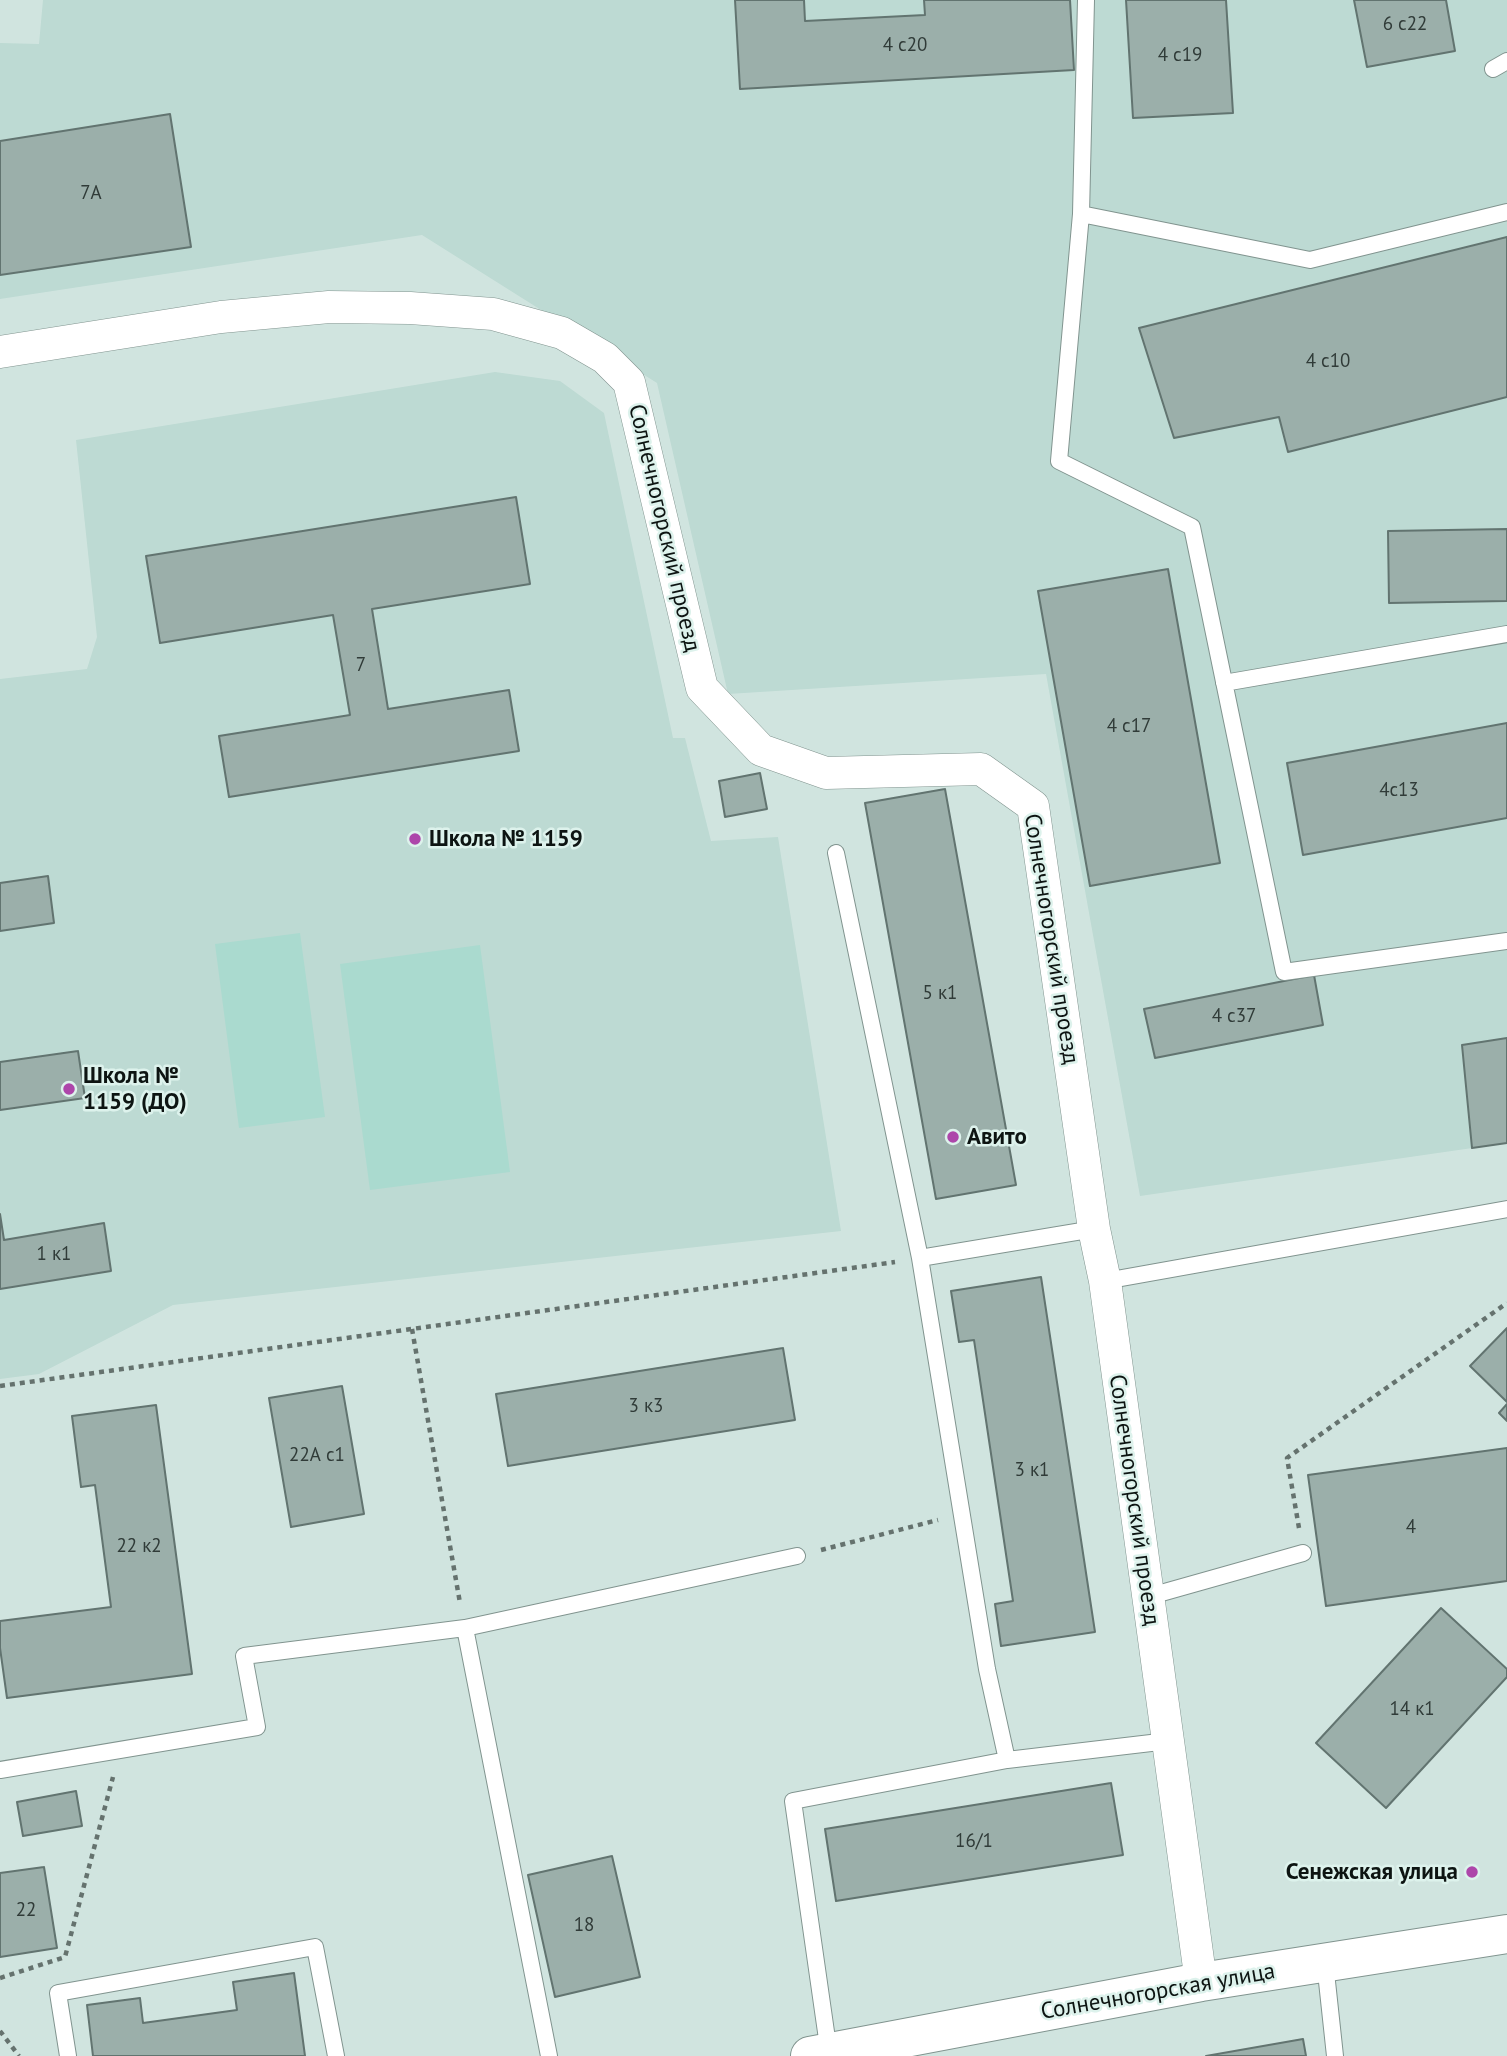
<!DOCTYPE html>
<meta charset="utf-8">
<style>
body{margin:0}
canvas{display:block;background:#d0e4df}
</style>
<canvas width="1507" height="2056"></canvas>
<script>
const ctx = document.querySelector('canvas').getContext('2d');
ctx.lineJoin = 'round';
function fill(path, color) {
  ctx.fillStyle = color;
  ctx.fill(path, 'evenodd');
}
function poly(rows) {
  const path = new Path2D();
  for (const r of rows) {
    path.moveTo(r[0], r[1]);
    for (let i = 2; i < r.length; i += 2) path.lineTo(r[i], r[i + 1]);
  }
  return path;
}
function strokePath(path, color, width, dash) {
  ctx.strokeStyle = color;
  ctx.lineWidth = width;
  ctx.lineCap = dash ? 'butt' : 'round';
  ctx.setLineDash(dash || []);
  ctx.stroke(path);
}
function label(font, color, halo, rows, align = 'center') {
  ctx.font = font + ' "PT Sans",sans-serif';
  ctx.lineWidth = 5;
  ctx.setLineDash([]);
  ctx.textBaseline = 'middle';
  ctx.strokeStyle = halo;
  ctx.fillStyle = color;
  for (const [text, x, y, turn = 0] of rows) {
    ctx.save();
    ctx.translate(x, y);
    ctx.rotate((+turn || 0) * Math.PI / 180);
    ctx.textAlign = isNaN(turn) ? turn : align;
    if (halo) ctx.strokeText(text, 0, 0);
    ctx.fillText(text, 0, 0);
    ctx.restore();
  }
}
fill(poly([
 [43,0,1507,0,1507,1143,1140,1196,1046,674,728,694,657,383,422,235,0,299,0,43,39,44],
 [495,372,560,381,604,413,673,738,685,738,711,841,778,837,841,1231,173,1305,39,1374,0,1379,0,679,87,669,97,637,76,440]
]), '#bddad3');
fill(poly([
 [300,933,325,1117,239,1128,215,944],
 [480,945,510,1172,370,1190,340,964]
]), '#aadacf');
const building = poly([
 [735,0,804,0,805,21,925,15,924,0,1070,0,1074,70,740,89,735,0],
 [1126,0,1226,0,1233,113,1133,118,1126,0],
 [1354,0,1446,0,1455,51,1367,67,1354,0],
 [170,114,191,247,0,275,0,141,170,114],
 [1507,237,1507,397,1288,452,1279,417,1174,438,1139,328,1507,237],
 [516,497,530,584,372,609,388,709,509,690,519,751,229,797,219,736,350,715,333,615,160,643,146,556,516,497],
 [1507,529,1507,601,1389,603,1388,531,1507,529],
 [1168,569,1220,863,1090,886,1038,591,1168,569],
 [1507,723,1507,818,1303,855,1287,763,1507,723],
 [760,773,767,809,725,817,719,781,760,773],
 [945,789,1016,1185,936,1199,865,803,945,789],
 [48,876,54,923,0,931,0,883,48,876],
 [1314,975,1323,1025,1155,1058,1144,1009,1314,975],
 [1507,1038,1507,1143,1472,1148,1462,1045,1507,1038],
 [78,1051,85,1098,0,1110,0,1062,78,1051],
 [0,1214,4,1240,104,1223,111,1271,0,1289,0,1214],
 [1041,1277,1095,1632,1001,1646,995,1604,1013,1601,974,1340,959,1342,951,1291,1041,1277],
 [1507,1328,1507,1402,1470,1366,1507,1328],
 [783,1348,795,1420,508,1466,496,1394,783,1348],
 [342,1386,364,1514,291,1527,269,1398,342,1386],
 [1507,1404,1507,1421,1499,1413,1507,1404],
 [156,1405,192,1674,7,1698,0,1648,0,1621,111,1607,95,1485,81,1487,72,1416,156,1405],
 [1507,1448,1507,1581,1326,1606,1308,1475,1507,1448],
 [1441,1608,1507,1669,1507,1677,1386,1808,1316,1743,1441,1608],
 [1111,1783,1123,1855,836,1901,825,1829,1111,1783],
 [76,1791,82,1826,23,1836,17,1802,76,1791],
 [612,1856,640,1977,555,1997,528,1875,612,1856],
 [44,1867,57,1948,0,1957,0,1873,44,1867],
 [294,1973,305,2056,93,2056,87,2005,140,1998,143,2023,237,2010,233,1982,294,1973],
 [1303,2039,1306,2056,1206,2056,1303,2039]
]);
fill(building, '#9bafaa');
strokePath(building, '#627470', 2);
const lane = poly([
 [1086,0,1081,214,1059,461,1192,527,1284,972,1507,941],
 [1493,69,1507,61],
 [1081,214,1310,260,1507,212],
 [1224,683,1507,634],
 [836,853,920,1258,987,1669,1007,1760,1168,1741],
 [920,1258,1094,1229],
 [1105,1281,1507,1209],
 [1147,1597,1303,1553],
 [465,1628,797,1556],
 [0,1770,257,1727,244,1656,465,1628,549,2056],
 [1325,1963,1335,2056],
 [829,2053,793,1801,1007,1760],
 [68,2056,58,1993,315,1947,336,2056]
]);
const street = poly([
 [0,352,221,317,329,307,410,308,493,314,562,333,605,358,629,382,702,688,761,750,826,773,981,769,1033,806,1094,1229,1105,1281,1201,1982]
]);
const secondary = poly([
 [810,2056,1201,1982,1507,1934]
]);
strokePath(lane, '#81948f', 18);
strokePath(street, '#81948f', 33);
strokePath(secondary, '#81948f', 40);
strokePath(poly([
 [412,1329,460,1603],
 [0,1386,895,1262],
 [1299,1528,1287,1458,1507,1303],
 [821,1550,938,1520],
 [0,1978,65,1957,113,1777],
 [0,2031,19,2056]
]), '#65726e', 4.5, [5, 5]);
strokePath(lane, '#fff', 16);
strokePath(street, '#fff', 32);
strokePath(secondary, '#fff', 38);
for (const [x, y, r, color] of [
 [415,839,7,"#ad46aa"],
 [69,1089,7,"#ad46aa"],
 [953,1137,7,"#ad46aa"],
 [1472,1872,7,"#ad46aa"]
]) {
  const dot = new Path2D();
  dot.arc(x, y, r, 0, 2 * Math.PI);
  ctx.fillStyle = color;
  ctx.fill(dot);
  strokePath(dot, '#ddf2ec', 2.5);
}
label('19px', '#303b38', null, [
 ["6 с22",1405,25],
 ["4 с20",905,46],
 ["4 с19",1180,56],
 ["7А",91,194],
 ["4 с10",1328,362],
 ["7",361,666],
 ["4 с17",1129,727],
 ["4с13",1399,791],
 ["5 к1",940,994],
 ["4 с37",1234,1017],
 ["1 к1",54,1255],
 ["3 к3",646,1407],
 ["22А с1",317,1456],
 ["3 к1",1032,1471],
 ["4",1411,1528],
 ["22 к2",139,1547],
 ["14 к1",1412,1710],
 ["16/1",974,1842],
 ["22",26,1911],
 ["18",584,1926]
]);
label('23px', '#0d1412', '#ddf2ec', [
 ["Солнечногорский проезд",664,528,77],
 ["Солнечногорский проезд",1051,939,81],
 ["Солнечногорский проезд",1134,1500,82],
 ["Солнечногорская улица",1158,1992,-10]
]);
label('bold 23px', '#0d1412', '#ddf2ec', [
 ["Школа № 1159",429,839],
 ["Школа №",83,1076],
 ["1159 (ДО)",83,1102],
 ["Авито",967,1137],
 ["Сенежская улица",1458,1872,"right"]
], 'left');
</script>
